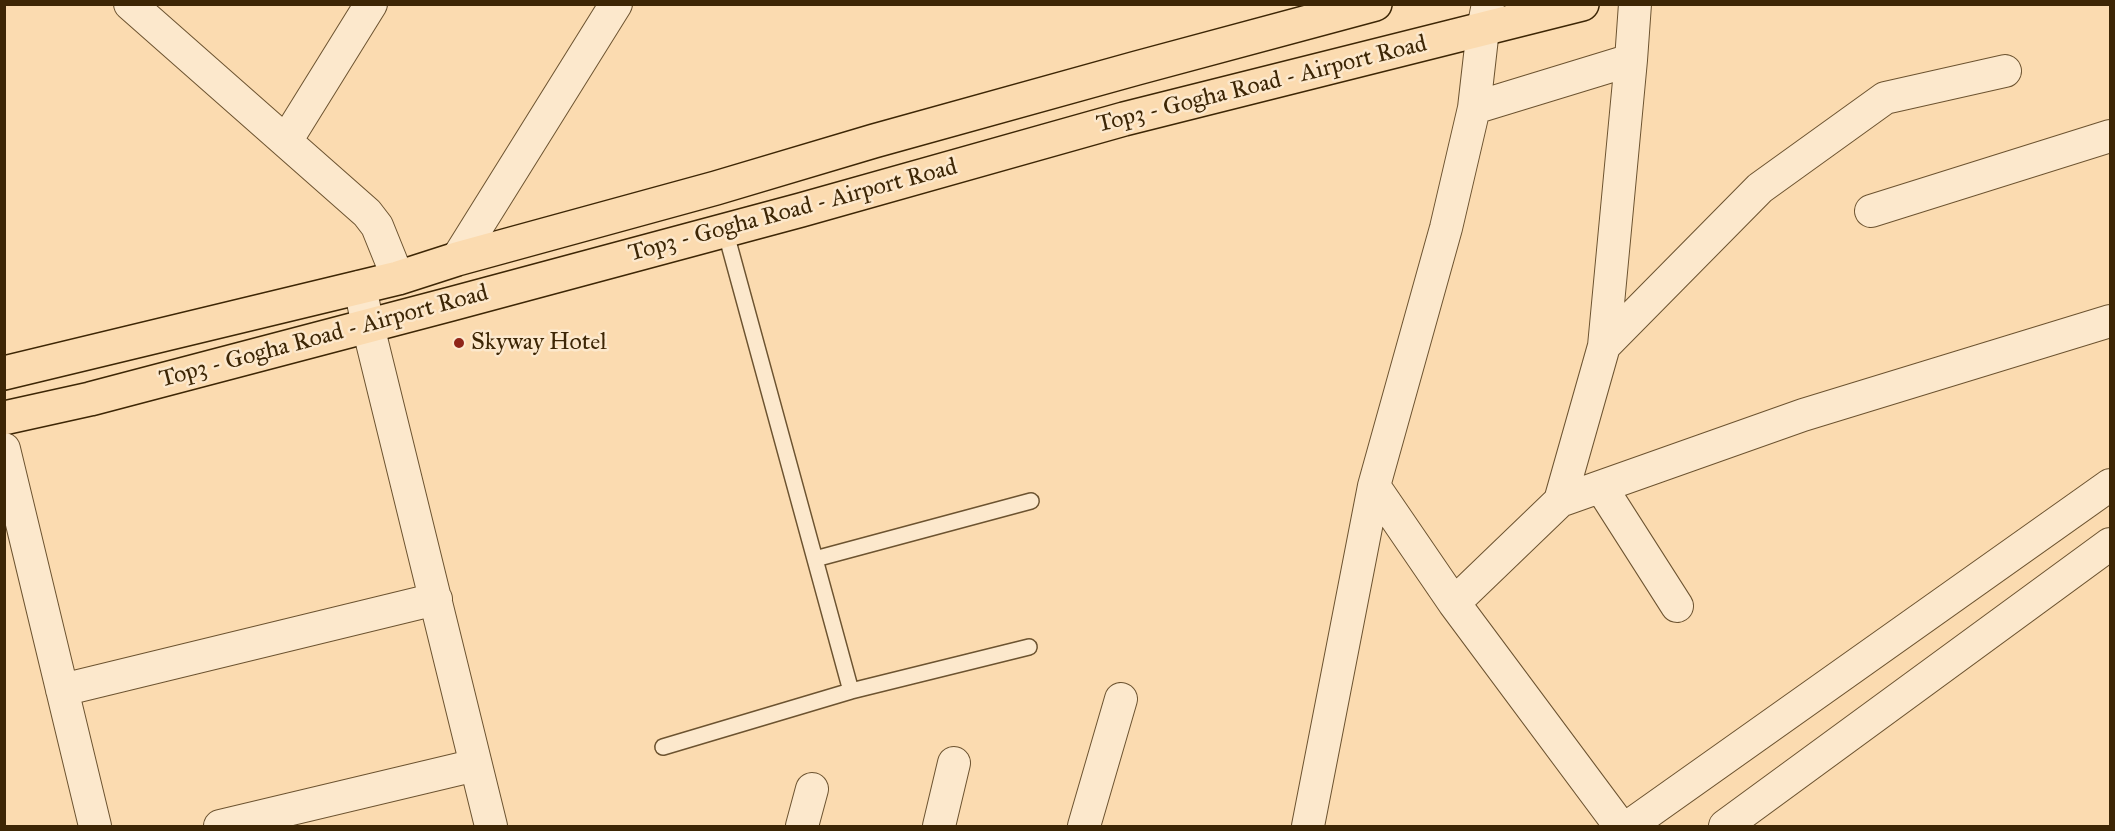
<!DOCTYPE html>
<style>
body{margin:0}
#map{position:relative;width:2115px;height:831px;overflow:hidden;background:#fbdbb0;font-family:"IM FELL Great Primer",serif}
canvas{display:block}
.frame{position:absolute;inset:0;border:6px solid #3d2605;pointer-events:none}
</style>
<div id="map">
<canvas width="2115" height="831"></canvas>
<div class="frame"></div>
</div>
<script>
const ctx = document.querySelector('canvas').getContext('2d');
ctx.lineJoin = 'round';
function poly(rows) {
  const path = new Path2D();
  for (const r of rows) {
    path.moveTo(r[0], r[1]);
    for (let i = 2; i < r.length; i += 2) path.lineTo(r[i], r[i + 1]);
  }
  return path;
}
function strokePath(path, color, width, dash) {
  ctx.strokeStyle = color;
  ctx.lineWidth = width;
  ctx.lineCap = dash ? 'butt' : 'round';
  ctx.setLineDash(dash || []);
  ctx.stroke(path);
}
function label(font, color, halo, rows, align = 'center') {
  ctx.font = font + ' "IM FELL Great Primer",serif';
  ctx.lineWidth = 5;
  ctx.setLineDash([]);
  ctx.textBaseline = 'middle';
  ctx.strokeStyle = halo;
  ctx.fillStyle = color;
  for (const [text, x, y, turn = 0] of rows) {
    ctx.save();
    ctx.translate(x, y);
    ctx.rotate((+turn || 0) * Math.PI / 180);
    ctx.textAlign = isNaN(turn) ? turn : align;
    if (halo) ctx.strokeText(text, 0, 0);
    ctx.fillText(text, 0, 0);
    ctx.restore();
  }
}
const service = poly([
 [725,230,851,691],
 [815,559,1031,501],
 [663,747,851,691,1029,647]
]);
const minor = poly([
 [130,4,367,213,377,226,398,278],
 [1474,108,1631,60,1635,4],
 [286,141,371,4],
 [1871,211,2110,136],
 [457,259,616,4],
 [360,287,368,326,491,826],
 [1604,346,1631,60],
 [4,449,95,826],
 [1374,486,1454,603,1620,826],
 [1601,487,1677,606],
 [1560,501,1604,346,1760,188,1885,98,2005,71],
 [1454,603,1560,501,1803,415,2110,321],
 [62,690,436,599],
 [220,826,476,765],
 [802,826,812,789],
 [939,826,954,763],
 [1084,826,1121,699],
 [1308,826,1374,486,1446,228,1474,108,1483,29,1488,4],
 [1629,826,2110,485],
 [1725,826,2110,544]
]);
const primary = poly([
 [4,373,398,278,457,259,716,188,874,141,1137,68,1375,4],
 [4,418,90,399,451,304,801,210,1124,119,1582,4]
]);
strokePath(service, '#6c5330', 18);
strokePath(minor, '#6c5330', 34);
strokePath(primary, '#3d2605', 36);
strokePath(service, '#fce8cc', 15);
strokePath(minor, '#fce8cc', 32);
strokePath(primary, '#fbdbb0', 33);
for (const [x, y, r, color] of [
 [459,343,6,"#8f2418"]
]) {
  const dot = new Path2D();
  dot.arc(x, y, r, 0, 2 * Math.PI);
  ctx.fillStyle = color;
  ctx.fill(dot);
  strokePath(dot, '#fce8cc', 2);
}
label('24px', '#3d2605', '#fce8cc', [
 ["Top3 - Gogha Road - Airport Road",1262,85,-14],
 ["Top3 - Gogha Road - Airport Road",793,211,-15],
 ["Top3 - Gogha Road - Airport Road",324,337,-15]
]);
label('24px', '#3d2605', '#fce8cc', [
 ["Skyway Hotel",471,343]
], 'left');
</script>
